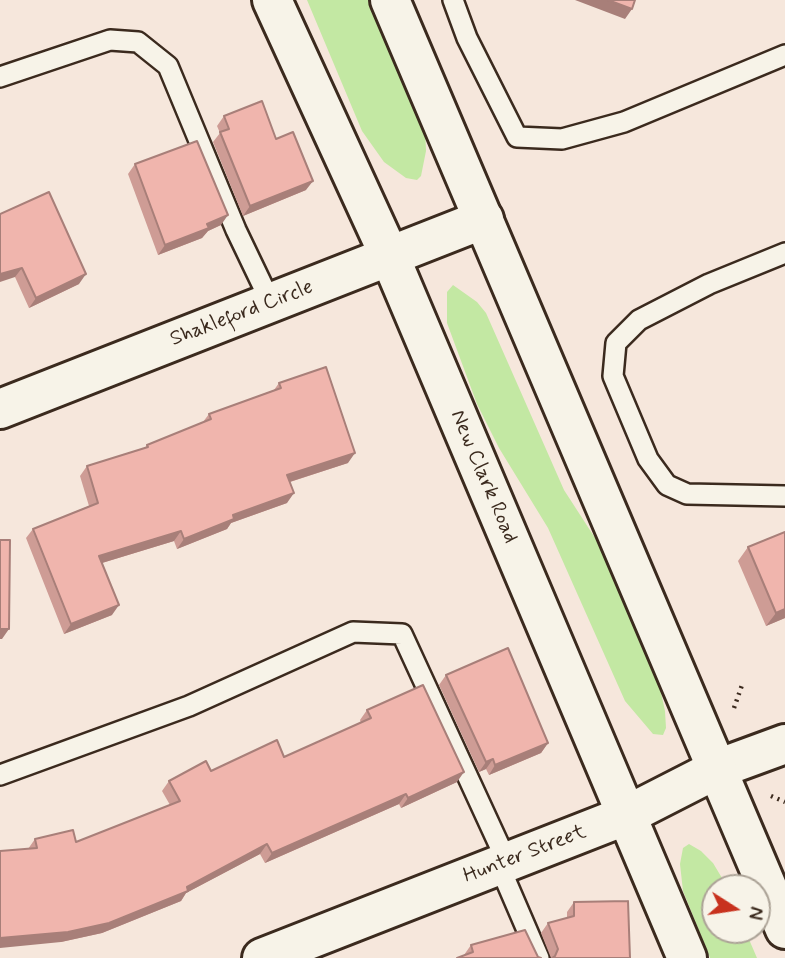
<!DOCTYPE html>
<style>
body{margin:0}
#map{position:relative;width:785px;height:958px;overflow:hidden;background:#f6e7dc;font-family:Mynerve,sans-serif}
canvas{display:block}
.north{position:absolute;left:701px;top:874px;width:70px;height:70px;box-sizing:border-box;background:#f7f3e8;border:2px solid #aca397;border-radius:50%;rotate:102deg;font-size:19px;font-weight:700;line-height:28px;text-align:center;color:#3b2a1e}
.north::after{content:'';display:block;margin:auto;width:24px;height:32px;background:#c8321e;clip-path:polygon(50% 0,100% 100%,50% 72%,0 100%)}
</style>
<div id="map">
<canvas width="785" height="958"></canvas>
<div class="north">N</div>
</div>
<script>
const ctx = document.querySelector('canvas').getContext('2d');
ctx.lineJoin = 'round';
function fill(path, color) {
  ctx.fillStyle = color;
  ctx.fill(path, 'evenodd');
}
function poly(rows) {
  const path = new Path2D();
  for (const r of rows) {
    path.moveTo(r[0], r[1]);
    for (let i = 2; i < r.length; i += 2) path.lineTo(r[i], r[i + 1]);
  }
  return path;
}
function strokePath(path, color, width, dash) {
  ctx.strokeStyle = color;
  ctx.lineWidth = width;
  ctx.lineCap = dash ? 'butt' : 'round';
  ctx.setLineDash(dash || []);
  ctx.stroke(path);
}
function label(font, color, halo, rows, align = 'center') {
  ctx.font = font + ' Mynerve,sans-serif';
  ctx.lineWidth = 5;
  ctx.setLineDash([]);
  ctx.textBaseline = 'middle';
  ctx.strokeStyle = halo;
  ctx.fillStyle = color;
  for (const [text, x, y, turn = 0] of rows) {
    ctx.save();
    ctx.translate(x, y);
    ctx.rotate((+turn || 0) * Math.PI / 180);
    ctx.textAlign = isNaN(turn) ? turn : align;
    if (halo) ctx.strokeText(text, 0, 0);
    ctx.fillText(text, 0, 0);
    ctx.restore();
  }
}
fill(poly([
 [307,0,374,0,425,128,426,151,421,176,417,180,406,178,384,162,362,131],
 [453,285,477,302,486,313,564,490,608,558,649,653,658,679,665,711,666,728,663,735,653,734,625,701,548,528,499,448,477,404,447,323,447,292],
 [689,844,701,851,713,863,728,888,715,888,715,930,745,930,757,958,710,958,683,891,680,864,683,848]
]), '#c3e8a3');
const service = poly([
 [453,0,467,38,517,137,562,139,624,122,785,55],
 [0,77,110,40,138,42,168,66,236,230,271,303],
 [785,253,709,284,639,320,616,343,613,376,648,459,667,485,687,494,785,496],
 [0,775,189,706,353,632,402,634,507,862],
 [499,865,539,958]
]);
const minor = poly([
 [0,409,484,219],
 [262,958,627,815,717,769,785,744]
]);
const secondary = poly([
 [272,0,390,257,687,958],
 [390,0,785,929]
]);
strokePath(service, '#3b2a1e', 24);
strokePath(minor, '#3b2a1e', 44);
strokePath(secondary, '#3b2a1e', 44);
strokePath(poly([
 [734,708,742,685],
 [771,796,785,802]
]), '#3b2a1e', 4.5, [2, 5]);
strokePath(service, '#f7f3e8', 19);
strokePath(minor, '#f7f3e8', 38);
strokePath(secondary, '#f7f3e8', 38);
fill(poly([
 [224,116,276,139,306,190,243,216,213,142,220,133,217,126],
 [135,164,221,225,208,231,202,238,158,255,128,174],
 [0,214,79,284,29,308,15,277],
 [279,383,348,463,290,482,287,503,231,523,227,529,177,549,174,541,102,563,112,615,64,634,26,538,33,529,89,506,80,476,87,466,144,449,147,445,203,422,209,414,274,390],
 [748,547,785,618,766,626,738,561],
 [446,675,548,743,541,753,489,775,486,769,479,772,439,685],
 [367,710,457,782,401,808,399,804,265,863,260,854,186,893,181,901,102,933,61,942,28,849,35,839,76,842,170,805,162,791,169,781,211,771,284,757,361,723,360,720],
 [574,902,630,958,551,958,541,933,548,923,567,918,567,912],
 [471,945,538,957,464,955]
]), '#ce9c95');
fill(poly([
 [575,0,608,0,632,9,625,19],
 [313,181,306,190,243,216,250,206],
 [228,215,221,225,208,231,202,238,158,255,165,245,207,224],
 [22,268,15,277,0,282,0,274],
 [86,274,79,284,29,308,36,298],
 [355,453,348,463,280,485,287,475],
 [294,493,287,503,231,523,227,529,177,549,184,539,233,515],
 [181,531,174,541,92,566,99,556],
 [119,605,112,615,64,634,71,624],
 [785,609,785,618,766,626,776,613],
 [0,629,9,629,2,639,0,639],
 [548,743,541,753,489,775,495,765],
 [493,759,486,769,479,772,486,762],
 [464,772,457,782,401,808,408,798],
 [406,794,399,804,265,863,272,853],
 [267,844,260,854,186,893,181,901,102,933,61,942,0,948,0,938,187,887]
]), '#a87f79');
const building = poly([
 [608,0,635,0,632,9,608,0],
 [262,101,276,139,293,132,313,181,250,206,220,132,229,129,224,116,262,101],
 [197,141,228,215,207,224,209,228,165,245,135,164,197,141],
 [49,192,86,274,36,298,22,268,0,274,0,214,49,192],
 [326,367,355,453,287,475,294,493,233,515,234,519,184,539,181,531,99,556,119,605,71,624,33,529,98,503,87,466,148,447,147,445,211,419,209,414,281,388,279,383,326,367],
 [785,532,785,609,776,613,748,547,785,532],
 [0,540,10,540,9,629,0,629,0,540],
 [508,648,548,743,495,765,493,759,486,762,446,675,508,648],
 [423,685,464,772,408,798,406,794,272,853,267,844,187,887,188,891,109,923,68,932,0,938,0,851,37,848,35,839,73,830,76,842,180,801,169,781,206,761,211,771,277,740,284,757,371,718,367,710,423,685],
 [628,901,630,958,552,958,555,956,558,949,548,923,574,916,574,902,628,901],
 [525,930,538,957,541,958,457,958,473,952,471,945,525,930]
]);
fill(building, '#f0b5ad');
strokePath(building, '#a87f79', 2);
label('21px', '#3b2a1e', '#f7f3e8', [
 ["Shakleford Circle",242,314,-21],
 ["New Clark Road",483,477,67],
 ["Hunter Street",525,855,-21]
]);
</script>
